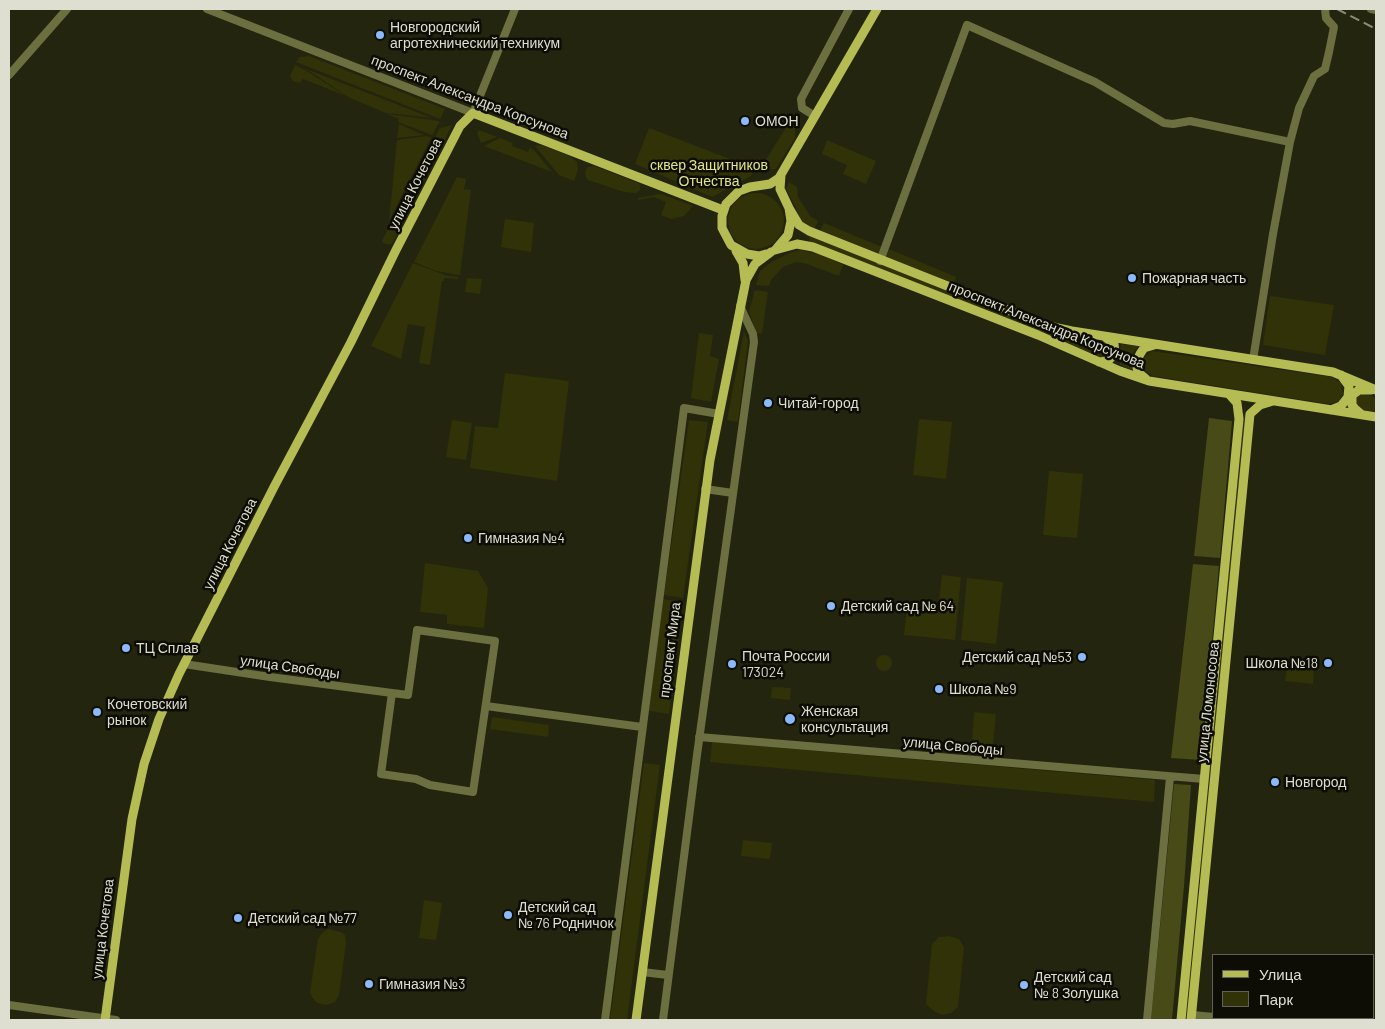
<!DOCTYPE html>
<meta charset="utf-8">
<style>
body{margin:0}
#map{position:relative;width:1385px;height:1029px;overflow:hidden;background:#24250e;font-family:Barlow,sans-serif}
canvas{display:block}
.frame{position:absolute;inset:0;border:10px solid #dedfd1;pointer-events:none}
.legend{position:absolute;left:1212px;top:954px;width:162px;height:65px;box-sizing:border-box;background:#0d0d05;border:1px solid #616157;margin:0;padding:6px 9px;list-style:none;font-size:15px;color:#dedfd1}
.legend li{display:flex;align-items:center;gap:10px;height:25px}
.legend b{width:25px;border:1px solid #616157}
</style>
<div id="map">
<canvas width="1385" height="1029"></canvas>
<div class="frame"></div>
<ul class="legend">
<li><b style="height:6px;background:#b6bc54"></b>Улица</li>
<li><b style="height:14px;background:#313207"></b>Парк</li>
</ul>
</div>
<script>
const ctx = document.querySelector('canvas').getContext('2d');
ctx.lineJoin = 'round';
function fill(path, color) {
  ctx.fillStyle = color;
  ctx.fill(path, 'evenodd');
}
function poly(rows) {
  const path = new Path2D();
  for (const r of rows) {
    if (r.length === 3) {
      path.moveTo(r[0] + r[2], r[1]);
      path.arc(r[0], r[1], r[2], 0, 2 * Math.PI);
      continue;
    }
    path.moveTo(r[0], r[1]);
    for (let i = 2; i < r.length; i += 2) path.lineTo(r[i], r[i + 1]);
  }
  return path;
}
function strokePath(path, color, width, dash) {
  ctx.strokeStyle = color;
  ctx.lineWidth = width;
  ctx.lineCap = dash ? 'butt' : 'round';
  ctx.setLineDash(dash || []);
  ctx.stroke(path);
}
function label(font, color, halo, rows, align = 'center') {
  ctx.font = font + ' Barlow,sans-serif';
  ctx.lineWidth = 5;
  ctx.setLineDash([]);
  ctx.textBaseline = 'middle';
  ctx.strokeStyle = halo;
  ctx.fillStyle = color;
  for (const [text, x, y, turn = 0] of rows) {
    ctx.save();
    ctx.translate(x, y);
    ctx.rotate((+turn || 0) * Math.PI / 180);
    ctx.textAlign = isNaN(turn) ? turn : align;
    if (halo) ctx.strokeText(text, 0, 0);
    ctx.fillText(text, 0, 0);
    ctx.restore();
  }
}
fill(poly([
 [309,56,445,109,440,119,296,62,300,57],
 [295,65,305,70,346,96,303,79,300,83,293,81,290,76],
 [306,69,432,118,386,113,350,98],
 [795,113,795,138,776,169,759,171],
 [387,114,440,121,432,135,398,122,399,119],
 [399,124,424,135,425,135,397,138],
 [452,125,393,242,390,245,383,243,382,241,440,128],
 [649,128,754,168,751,176,712,197,635,164],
 [479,130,497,137,481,143,477,133],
 [427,136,431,138,389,221,397,140],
 [500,138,513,143,512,146,528,152,530,148,534,150,552,172,484,146],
 [827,140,876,161,866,184,843,174,847,165,822,154],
 [541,145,570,156,577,162,578,170,574,181,559,175,535,146],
 [594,166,638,183,640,185,640,190,636,193,624,192,588,180,586,177,585,171,588,167],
 [457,177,466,179,464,189,471,190,460,275,436,271,414,262],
 [789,182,797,187,798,197,810,216,818,221,814,230,802,223,795,206,786,189],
 [756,221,28],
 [660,194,664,195,693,206,684,216,671,219,661,215,666,202,654,197,638,200,638,198],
 [505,219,534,223,531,252,501,247],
 [824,223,882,247,878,255,820,231],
 [810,236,1050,331,1071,336,1105,341,1110,346,1111,352,1107,357,1100,358,814,243,809,241],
 [889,249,956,277,953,285,886,257],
 [801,250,823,255,843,265,839,276,807,264,796,262,783,267,771,280,769,286,756,285,760,271,770,263,791,252],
 [413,263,445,275,458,277,458,279,444,278,444,281,442,281,430,365,419,363,425,327,408,324,401,359,371,346],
 [467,278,482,279,480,294,465,292],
 [755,290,768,292,762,334,756,333,749,311],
 [1270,296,1334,305,1325,355,1263,345],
 [744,332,748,341,738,422,727,420],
 [699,333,713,335,710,356,719,359,711,402,691,398],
 [1121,344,1139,346,1134,351,1132,357,1132,370,1120,365,1119,355],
 [1152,351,1332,377,1341,383,1343,393,1338,402,1328,404,1153,376,1145,371,1143,361,1144,357],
 [505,373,569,381,557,481,470,468,475,426,498,428],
 [1363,393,1376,398,1376,412,1361,410,1356,405,1356,398,1358,395],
 [1243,414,1247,414,1220,690,1216,690],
 [919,419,952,422,946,479,913,475],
 [452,420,472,423,466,460,446,457],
 [689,420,708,422,683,598,664,595],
 [1049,471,1083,474,1077,538,1043,535],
 [425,563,478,571,488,588,484,628,447,624,447,615,420,612],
 [942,575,961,577,955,640,904,635,907,607,938,610],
 [967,578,1003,582,996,644,961,640],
 [663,599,683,602,669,714,649,711],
 [884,663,8],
 [1287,667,1314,669,1313,684,1285,681],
 [772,687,791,688,790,700,771,698],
 [1215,704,1219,704,1201,881,1198,880],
 [974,712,996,714,993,745,972,743],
 [492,717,549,725,548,737,490,729],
 [712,742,1155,780,1154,802,710,762],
 [644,763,660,765,627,1020,610,1020],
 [743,840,772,843,770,859,741,856],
 [1196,895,1200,895,1188,1020,1184,1020],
 [424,900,442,903,436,940,419,938],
 [328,929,341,932,345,935,346,943,339,995,335,1002,326,1005,317,1003,312,997,310,992,318,939,322,933],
 [949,936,959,939,964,947,958,1007,951,1013,942,1015,934,1011,926,1004,932,944,939,937]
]), '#313207');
fill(poly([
 [1209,418,1232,421,1220,558,1194,556],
 [1193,564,1219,566,1201,760,1171,758],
 [1174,784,1191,785,1184,886,1172,1020,1151,1020]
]), '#484a17');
strokePath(poly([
 [207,9,473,113,515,9],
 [1371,9,1376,10],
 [9,75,67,9],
 [815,116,802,108,801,99,849,9],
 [880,261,967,25,1095,82,1164,123,1173,124,1190,121,1290,142],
 [1253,360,1273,234,1290,142,1299,108,1314,76,1325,69,1329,52,1334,27,1326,18,1325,9],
 [705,489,733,493],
 [184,664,270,677,392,693,408,695,417,630,495,641,473,792,430,785,416,779,381,774,392,693],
 [486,706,642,727],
 [699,737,1204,779],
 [642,972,668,975],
 [9,1005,116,1020],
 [1192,1015,1214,1017],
 [1219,1018,1239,1020],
 [605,1020,683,416,684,408,719,414],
 [663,1020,697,755,754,342,753,334,740,306],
 [1147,1020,1170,777]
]), '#6c6f40', 8);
strokePath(poly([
 [789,208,799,225,809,231,1048,326,1072,331,1333,372,1376,390],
 [777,248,788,235,791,221,789,208,780,189,781,175],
 [775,250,797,244,813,247,1038,335,1120,371,1149,381,1376,417],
 [736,251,743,263,745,280],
 [766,254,759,256,747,254,731,245,722,228,722,216,726,204,739,191,750,187,770,184,779,178,877,9],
 [1099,362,1108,361,1115,353,1114,344,1105,337],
 [1146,379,1140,374,1137,368,1137,361,1140,354,1144,348,1154,345],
 [1331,410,1341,406,1348,397,1349,386,1341,375],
 [1361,414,1355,409,1352,405,1352,395,1359,390,1371,390],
 [105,1020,132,819,144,764,159,719,179,674,275,485,351,342,396,250,460,126,473,113,723,210],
 [636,1020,710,460,746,280,755,264,771,252],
 [1181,1020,1239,419,1237,403,1229,394],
 [1191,1020,1250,414,1260,405,1273,401]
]), '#b6bc54', 9);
strokePath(poly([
 [1337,9,1376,29]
]), '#8a8b79', 2, [10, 5]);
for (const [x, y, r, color] of [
 [380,35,5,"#8cb9fc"],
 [745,121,5,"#8cb9fc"],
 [1132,278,5,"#8cb9fc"],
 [768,403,5,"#8cb9fc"],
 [468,538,5,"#8cb9fc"],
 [831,606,5,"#8cb9fc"],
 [126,648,5,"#8cb9fc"],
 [1082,657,5,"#8cb9fc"],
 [1328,663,5,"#8cb9fc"],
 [732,664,5,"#8cb9fc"],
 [939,689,5,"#8cb9fc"],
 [97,712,5,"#8cb9fc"],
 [790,719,6,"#8cb9fc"],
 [1275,782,5,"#8cb9fc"],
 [508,915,5,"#8cb9fc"],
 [238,918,5,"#8cb9fc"],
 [369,984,5,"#8cb9fc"],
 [1024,985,5,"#8cb9fc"]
]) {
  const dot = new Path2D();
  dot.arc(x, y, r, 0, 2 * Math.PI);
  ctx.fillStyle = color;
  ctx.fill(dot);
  strokePath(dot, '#0d0d05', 2);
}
label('14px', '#dedfd1', '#0d0d05', [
 ["Новгородский",390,27],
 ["агротехнический техникум",390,43],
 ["ОМОН",755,121],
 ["Пожарная часть",1142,278],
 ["Читай-город",778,403],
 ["Гимназия №4",478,538],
 ["Детский сад № 64",841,606],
 ["ТЦ Сплав",136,648],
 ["Почта России",742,656],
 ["173024",742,672],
 ["Детский сад №53",1072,657,"right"],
 ["Школа №18",1318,663,"right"],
 ["Школа №9",949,689],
 ["Кочетовский",107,704],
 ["рынок",107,720],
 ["Женская",801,711],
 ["консультация",801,727],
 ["Новгород",1285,782],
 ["Детский сад",518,907],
 ["№ 76 Родничок",518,923],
 ["Детский сад №77",248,918],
 ["Детский сад",1034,977],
 ["№ 8 Золушка",1034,993],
 ["Гимназия №3",379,984]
], 'left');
label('14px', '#dedfd1', '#0d0d05', [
 ["проспект Александра Корсунова",470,97,21],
 ["улица Кочетова",415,184,-63],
 ["проспект Александра Корсунова",1047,325,22],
 ["улица Кочетова",230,544,-63],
 ["проспект Мира",670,650,-83],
 ["улица Свободы",290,667,8],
 ["улица Ломоносова",1208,702,-84],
 ["улица Свободы",953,746,5],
 ["улица Кочетова",103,929,-83]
]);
label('14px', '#e0e786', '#0d0d05', [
 ["сквер Защитников",709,165],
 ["Отчества",709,181]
]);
</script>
